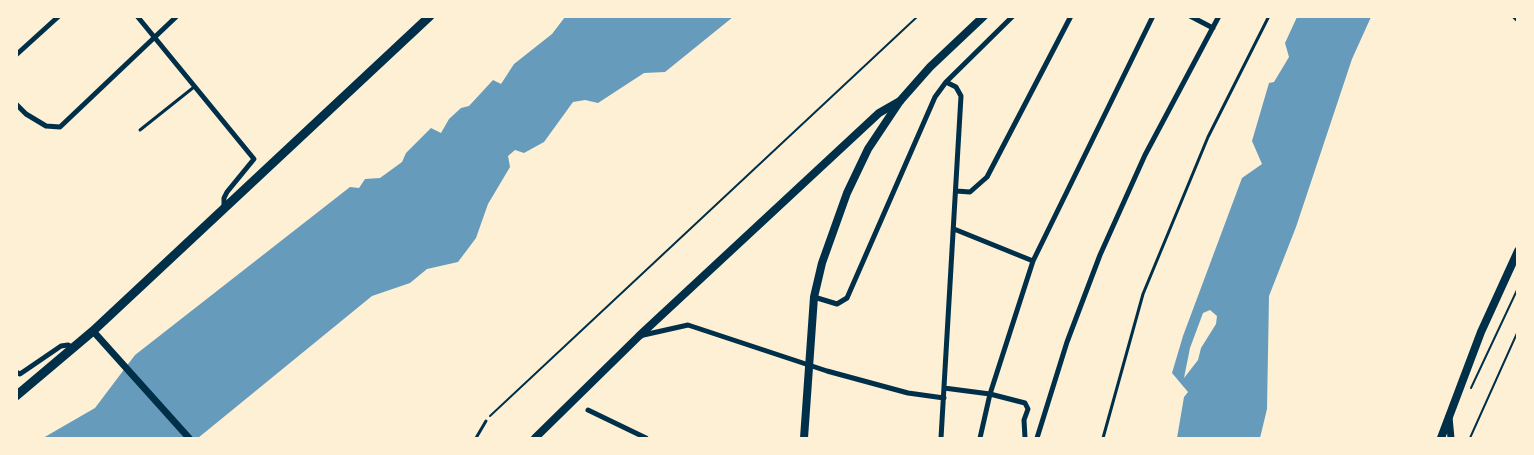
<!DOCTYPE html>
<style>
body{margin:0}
#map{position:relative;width:1534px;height:455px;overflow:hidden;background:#fdf0d5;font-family:Karla,sans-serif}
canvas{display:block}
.frame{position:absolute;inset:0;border:18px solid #fdf0d5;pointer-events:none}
</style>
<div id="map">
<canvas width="1534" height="455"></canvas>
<div class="frame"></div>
</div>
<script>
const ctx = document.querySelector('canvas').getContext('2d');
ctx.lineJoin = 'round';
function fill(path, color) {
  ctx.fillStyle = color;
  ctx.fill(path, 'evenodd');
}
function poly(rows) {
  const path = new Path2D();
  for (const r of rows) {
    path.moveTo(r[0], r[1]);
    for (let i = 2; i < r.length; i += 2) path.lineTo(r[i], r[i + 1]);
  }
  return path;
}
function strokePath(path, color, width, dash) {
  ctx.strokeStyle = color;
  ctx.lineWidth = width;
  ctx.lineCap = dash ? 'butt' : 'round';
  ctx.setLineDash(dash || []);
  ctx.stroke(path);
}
fill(poly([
 [565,17,733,17,665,72,644,73,598,103,585,100,573,102,544,142,524,153,515,150,508,156,510,167,488,204,476,238,458,262,427,269,410,283,372,296,198,438,43,438,95,408,135,355,350,187,359,188,365,179,380,178,402,162,406,153,431,128,441,133,449,119,461,108,469,106,493,80,501,84,514,64,552,34],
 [1297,17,1371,17,1352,59,1296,227,1269,296,1267,409,1260,438,1177,438,1184,397,1188,392,1172,373,1183,336,1242,178,1262,164,1252,141,1269,83,1274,82,1289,57,1285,43],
 [1210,310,1217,316,1216,324,1201,348,1198,360,1184,378,1190,348,1203,313]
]), '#669bbc');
strokePath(poly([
 [1471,388,1518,288],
 [490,416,918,16],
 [1470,438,1518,331]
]), '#003049', 2);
strokePath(poly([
 [140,130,194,87],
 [476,438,486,421],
 [1103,438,1143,294,1208,137,1269,16]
]), '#003049', 3);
strokePath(poly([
 [137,16,254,159,227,192,224,198,224,208],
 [1190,16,1213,28],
 [16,55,59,16],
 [16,104,26,114,46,126,60,127,177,16],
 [956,191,970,192,987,177,1071,16],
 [954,229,1033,261],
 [814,297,837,304,847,298,935,97,946,82,1013,16],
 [639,336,688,325,827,371,908,393,944,398],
 [16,372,20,374,61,346,68,345,74,348],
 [944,388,990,394,1025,403,1028,409,1024,420,1025,438],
 [588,410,646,438],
 [941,438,961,96,956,87,946,82],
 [980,438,990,394,1033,261,1153,16],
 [1037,438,1067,342,1100,255,1145,155,1219,16]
]), '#003049', 5);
strokePath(poly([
 [93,331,189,438],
 [1449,417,1451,438]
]), '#003049', 7);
strokePath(poly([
 [1516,16,1518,18],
 [535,438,639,336,879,113,900,101]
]), '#003049', 8);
strokePath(poly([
 [804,438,814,297,822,263,847,193,868,149,900,101,930,67,984,16],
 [1441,438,1481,332,1518,251]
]), '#003049', 8);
strokePath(poly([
 [16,396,93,331,430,16]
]), '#003049', 9);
</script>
